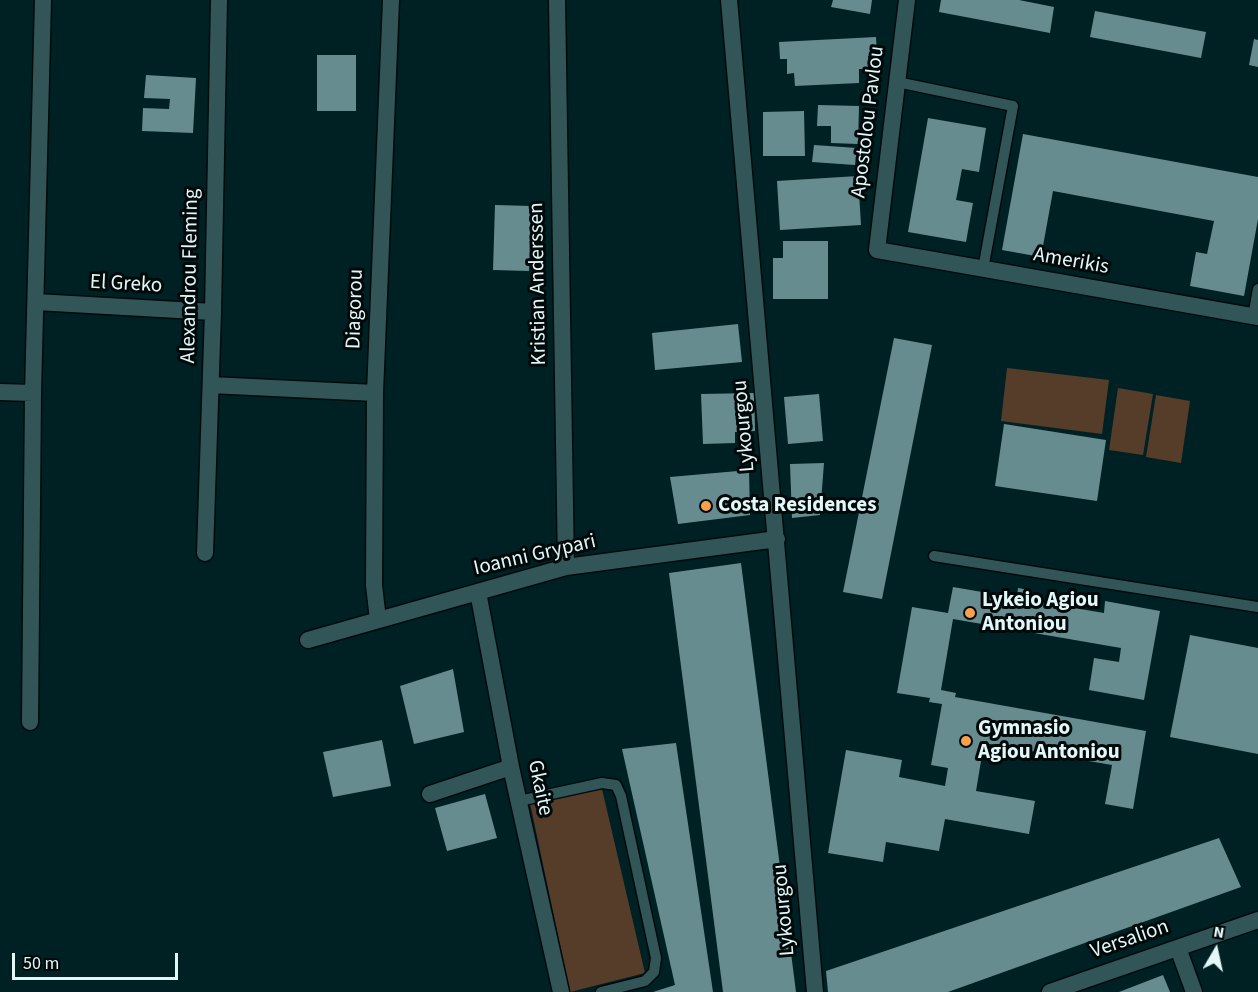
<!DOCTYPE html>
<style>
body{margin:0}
#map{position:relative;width:1258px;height:992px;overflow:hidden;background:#002124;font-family:"Source Sans 3",sans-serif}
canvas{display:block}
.north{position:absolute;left:1186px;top:920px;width:60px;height:60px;-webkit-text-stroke:4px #00090a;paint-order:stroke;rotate:9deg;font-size:16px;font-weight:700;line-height:24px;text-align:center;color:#e4f7f8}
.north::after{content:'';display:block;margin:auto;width:21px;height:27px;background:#e4f7f8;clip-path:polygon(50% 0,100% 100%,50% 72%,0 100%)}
.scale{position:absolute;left:12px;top:953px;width:166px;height:27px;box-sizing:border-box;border:3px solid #e4f7f8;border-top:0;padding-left:8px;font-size:18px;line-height:21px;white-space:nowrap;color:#e4f7f8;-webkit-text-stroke:4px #00090a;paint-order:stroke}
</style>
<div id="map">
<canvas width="1258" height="992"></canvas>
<div class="north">N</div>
<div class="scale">50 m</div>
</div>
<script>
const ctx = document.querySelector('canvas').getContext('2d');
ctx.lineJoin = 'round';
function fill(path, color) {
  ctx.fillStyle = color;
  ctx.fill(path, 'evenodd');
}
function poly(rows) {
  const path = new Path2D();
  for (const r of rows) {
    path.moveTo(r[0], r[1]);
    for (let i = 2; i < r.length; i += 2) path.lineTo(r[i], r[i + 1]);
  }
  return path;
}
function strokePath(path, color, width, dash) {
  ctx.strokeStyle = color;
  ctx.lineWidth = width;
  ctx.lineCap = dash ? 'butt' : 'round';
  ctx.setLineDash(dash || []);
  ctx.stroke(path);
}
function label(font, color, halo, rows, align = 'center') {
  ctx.font = font + ' "Source Sans 3",sans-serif';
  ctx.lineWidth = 6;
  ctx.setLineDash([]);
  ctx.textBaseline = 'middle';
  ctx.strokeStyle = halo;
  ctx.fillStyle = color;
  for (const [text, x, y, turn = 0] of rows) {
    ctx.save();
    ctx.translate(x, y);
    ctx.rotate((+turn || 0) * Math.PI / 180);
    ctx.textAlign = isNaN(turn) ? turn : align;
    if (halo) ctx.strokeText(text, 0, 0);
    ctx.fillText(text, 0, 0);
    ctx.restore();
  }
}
fill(poly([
 [1007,368,1109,380,1102,434,1001,421],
 [1118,388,1153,394,1143,455,1109,450],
 [1156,395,1190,401,1181,463,1146,457],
 [602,789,645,973,570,992,530,803]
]), '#553d29');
fill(poly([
 [833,0,872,0,870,14,831,7],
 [941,0,1019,0,1054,7,1050,33,939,12],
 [1095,11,1206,32,1201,58,1090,37],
 [876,37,877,56,868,56,868,69,859,69,859,83,795,86,794,73,787,74,787,59,780,59,779,42],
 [1254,39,1258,40,1258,67,1249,65],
 [317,55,356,55,356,111,317,111],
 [146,75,196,78,193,133,142,131,143,108,169,109,170,99,144,98],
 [818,105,859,106,858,144,831,143,831,126,817,126],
 [804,111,805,156,763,156,763,112],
 [928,118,986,128,979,172,962,169,956,200,973,203,966,242,908,232],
 [1023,134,1258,177,1258,219,1244,296,1190,286,1196,252,1207,254,1214,221,1053,191,1041,257,1002,250],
 [814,145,857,148,855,165,812,162],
 [858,176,861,225,780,230,777,181],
 [495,205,531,206,529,271,493,270],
 [783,241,828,241,828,299,773,299,773,258,783,258],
 [738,324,742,362,655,370,652,333],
 [894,338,932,345,882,599,843,592],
 [754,393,755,431,735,432,735,443,703,444,701,394],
 [819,394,823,441,788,444,784,397],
 [1004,424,1106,440,1097,501,995,486],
 [824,463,820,515,792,518,790,464],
 [749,470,750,515,678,524,670,477],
 [741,563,796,992,723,992,669,573],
 [953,587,1017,598,1018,588,1029,590,1027,600,1104,613,1105,601,1160,611,1144,700,1089,690,1094,658,1119,662,1121,648,953,619,941,690,956,693,955,697,1146,731,1133,809,1105,804,1112,765,984,743,976,791,1035,801,1029,834,945,819,939,851,886,842,883,862,828,853,846,750,902,760,899,777,945,786,948,768,931,765,942,704,929,702,930,698,897,693,912,607,948,613],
 [1190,635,1258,648,1258,754,1170,737],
 [453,669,464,732,414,744,400,686],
 [382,740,391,786,333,797,323,752],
 [676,743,713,992,653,992,675,985,622,749],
 [485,794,497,838,447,851,435,808],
 [1219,838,1241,887,948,992,828,992,826,971],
 [1163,975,1170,992,1119,992]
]), '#678c8f');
const service = poly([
 [897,82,1013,106,983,269],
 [1253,317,1258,289],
 [934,556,1258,607],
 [519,801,602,783,616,785,621,796,656,958,654,972,645,981,601,992]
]);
const minor = poly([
 [557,0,566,567],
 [729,0,815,992],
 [907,0,877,250,1258,317],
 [36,302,213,312],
 [211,385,375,393],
 [0,392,33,393],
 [205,553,213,312,219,0],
 [478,592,511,767,561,992],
 [378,620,374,585,375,393,391,0],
 [308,640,566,567,777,539],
 [30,722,33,393,43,0],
 [430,794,511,767],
 [1178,948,1194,992],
 [1050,992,1258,920]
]);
strokePath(service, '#000a0c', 13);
strokePath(minor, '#000a0c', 19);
strokePath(service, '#325558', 10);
strokePath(minor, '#325558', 16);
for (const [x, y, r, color] of [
 [706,506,6,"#f9a04c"],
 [970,613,6,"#f9a04c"],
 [966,741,6,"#f9a04c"]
]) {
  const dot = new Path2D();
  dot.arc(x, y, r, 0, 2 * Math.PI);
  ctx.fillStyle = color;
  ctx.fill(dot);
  strokePath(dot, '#00090a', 2);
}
label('21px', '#e4f7f8', '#00090a', [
 ["Apostolou Pavlou",869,122,-83],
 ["Amerikis",1071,262,10],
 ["Alexandrou Fleming",191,276,-89],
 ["Kristian Anderssen",539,284,-91],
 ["El Greko",126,285,3],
 ["Diagorou",356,309,-88],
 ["Lykourgou",745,426,-95],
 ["Ioanni Grypari",535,556,-13],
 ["Gkaite",539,788,78],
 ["Lykourgou",785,910,-95],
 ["Versalion",1130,940,-19]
]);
label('bold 21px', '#e4f7f8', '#00090a', [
 ["Costa Residences",718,506],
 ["Lykeio Agiou",982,601],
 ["Antoniou",982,625],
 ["Gymnasio",978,729],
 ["Agiou Antoniou",978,753]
], 'left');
</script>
